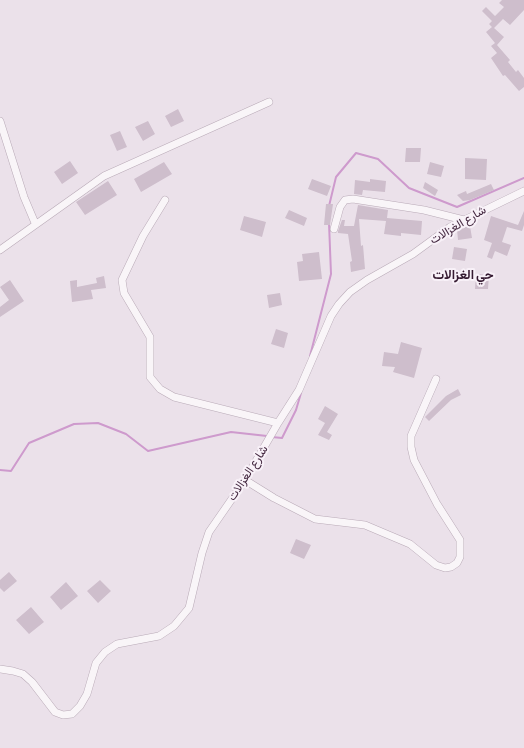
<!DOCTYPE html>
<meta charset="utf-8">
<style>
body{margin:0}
canvas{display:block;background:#ebe1ea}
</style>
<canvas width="524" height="748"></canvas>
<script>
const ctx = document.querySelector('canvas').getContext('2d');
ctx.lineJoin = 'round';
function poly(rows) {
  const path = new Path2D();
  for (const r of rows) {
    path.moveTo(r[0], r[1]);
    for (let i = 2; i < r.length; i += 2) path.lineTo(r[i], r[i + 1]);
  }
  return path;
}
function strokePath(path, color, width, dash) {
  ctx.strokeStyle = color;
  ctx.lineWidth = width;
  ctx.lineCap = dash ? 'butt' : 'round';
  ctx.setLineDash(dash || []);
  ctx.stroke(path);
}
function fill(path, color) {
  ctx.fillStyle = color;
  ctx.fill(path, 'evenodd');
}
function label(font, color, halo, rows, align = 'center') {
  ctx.font = font + ' "Alegreya Sans",Vazirmatn,sans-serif';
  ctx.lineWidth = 4;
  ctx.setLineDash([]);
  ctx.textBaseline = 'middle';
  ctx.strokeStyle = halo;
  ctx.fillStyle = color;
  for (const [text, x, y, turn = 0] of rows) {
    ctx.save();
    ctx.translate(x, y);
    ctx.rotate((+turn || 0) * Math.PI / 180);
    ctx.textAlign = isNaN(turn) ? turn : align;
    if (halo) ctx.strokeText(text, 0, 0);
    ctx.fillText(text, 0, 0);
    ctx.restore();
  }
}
strokePath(poly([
 [329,206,336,177,356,153,378,159,409,188,457,207,524,178],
 [310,356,331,274,329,223],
 [272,437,282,438,296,410,301,393],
 [0,470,11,471,29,443,74,424,98,423,126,434,148,451,231,432,267,436]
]), '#ce9acd', 2);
fill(poly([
 [502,0,524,0,524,10,510,25,503,19,494,28,504,37,497,45,510,60,508,62,516,72,518,70,524,78,524,87,519,91,505,75,503,76,491,58,497,53,491,46,495,43,486,32,492,27,489,24,492,21,482,11,486,7,495,16,504,7,499,3],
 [178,109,184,121,171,127,165,116],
 [148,121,155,134,143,141,135,127],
 [120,131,127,147,117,151,110,135],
 [406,148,421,148,420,162,405,162],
 [465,158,487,159,486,180,465,179],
 [70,161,78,173,62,184,54,172],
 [164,162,172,174,141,192,134,179],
 [430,162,444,166,441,177,427,174],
 [312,179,331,186,327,196,308,189],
 [370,179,386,181,385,192,363,190,362,195,354,194,355,180,370,182],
 [108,181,117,195,85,215,76,202],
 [425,182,438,190,435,196,423,188],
 [491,184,494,190,470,200,463,201,457,195,466,191,467,194],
 [326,204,333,204,330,225,324,225],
 [358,205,388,210,387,218,422,221,421,235,401,233,401,236,384,234,386,221,359,219,361,246,363,245,365,269,351,272,350,262,352,261,348,234,338,233,338,231,342,220,345,220,344,226,354,226],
 [289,210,307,218,304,226,285,218],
 [524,211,524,225,522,231,507,227,502,242,511,245,507,256,495,251,492,259,487,257,492,243,484,240,491,216,518,225],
 [244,216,266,222,262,237,240,230],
 [470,226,472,238,458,240,457,229],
 [454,247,467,249,465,261,452,259],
 [319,252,322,279,299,281,297,262,303,261,302,254],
 [476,274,489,275,488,289,475,289],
 [104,276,106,288,91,290,93,299,72,302,70,281,77,280,77,287,97,283,96,278],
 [10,280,24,301,0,317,0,307,9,300,0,287],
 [280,293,282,305,269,308,267,295],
 [276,329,288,333,284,348,271,344],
 [401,342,422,348,414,378,393,372,395,367,382,366,384,352,398,354],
 [458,389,461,395,451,400,429,421,425,417,446,396],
 [325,406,338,414,327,432,332,435,329,440,318,435,325,423,318,419],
 [296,539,311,545,304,559,290,553],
 [9,572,17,581,4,592,0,588,0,580],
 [100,580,111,591,98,603,87,591],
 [66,582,78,596,61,610,50,597],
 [31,607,44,622,29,634,16,620]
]), '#cebecc');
const street = poly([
 [0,121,24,197,35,223],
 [165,200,143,236,122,280,124,293,150,337,150,377,160,389,174,397,278,423],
 [334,229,340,207,345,200,353,199,424,210,464,220],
 [0,250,104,176,269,102],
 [245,480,274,498,315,519,365,525,410,544,436,565,445,568,451,567,457,563,460,557,460,540,437,504,414,460,411,447,411,436,436,379],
 [0,669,13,671,23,674,32,682,55,712,63,715,72,714,80,706,87,694,96,663,105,652,117,644,159,636,174,626,189,608,202,553,209,532,245,480,278,423,299,390,331,316,339,304,350,292,367,280,413,254,450,227,524,191]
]);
strokePath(street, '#b9aab7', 8);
strokePath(street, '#f9f5f8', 7);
label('12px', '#442840', '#f8f1f8', [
 ["شارع الغزالات",458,225,-31],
 ["شارع الغزالات",248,473,-57]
]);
label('bold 13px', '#351a31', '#f8f1f8', [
 ["حي الغزالات",463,275]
]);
</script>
